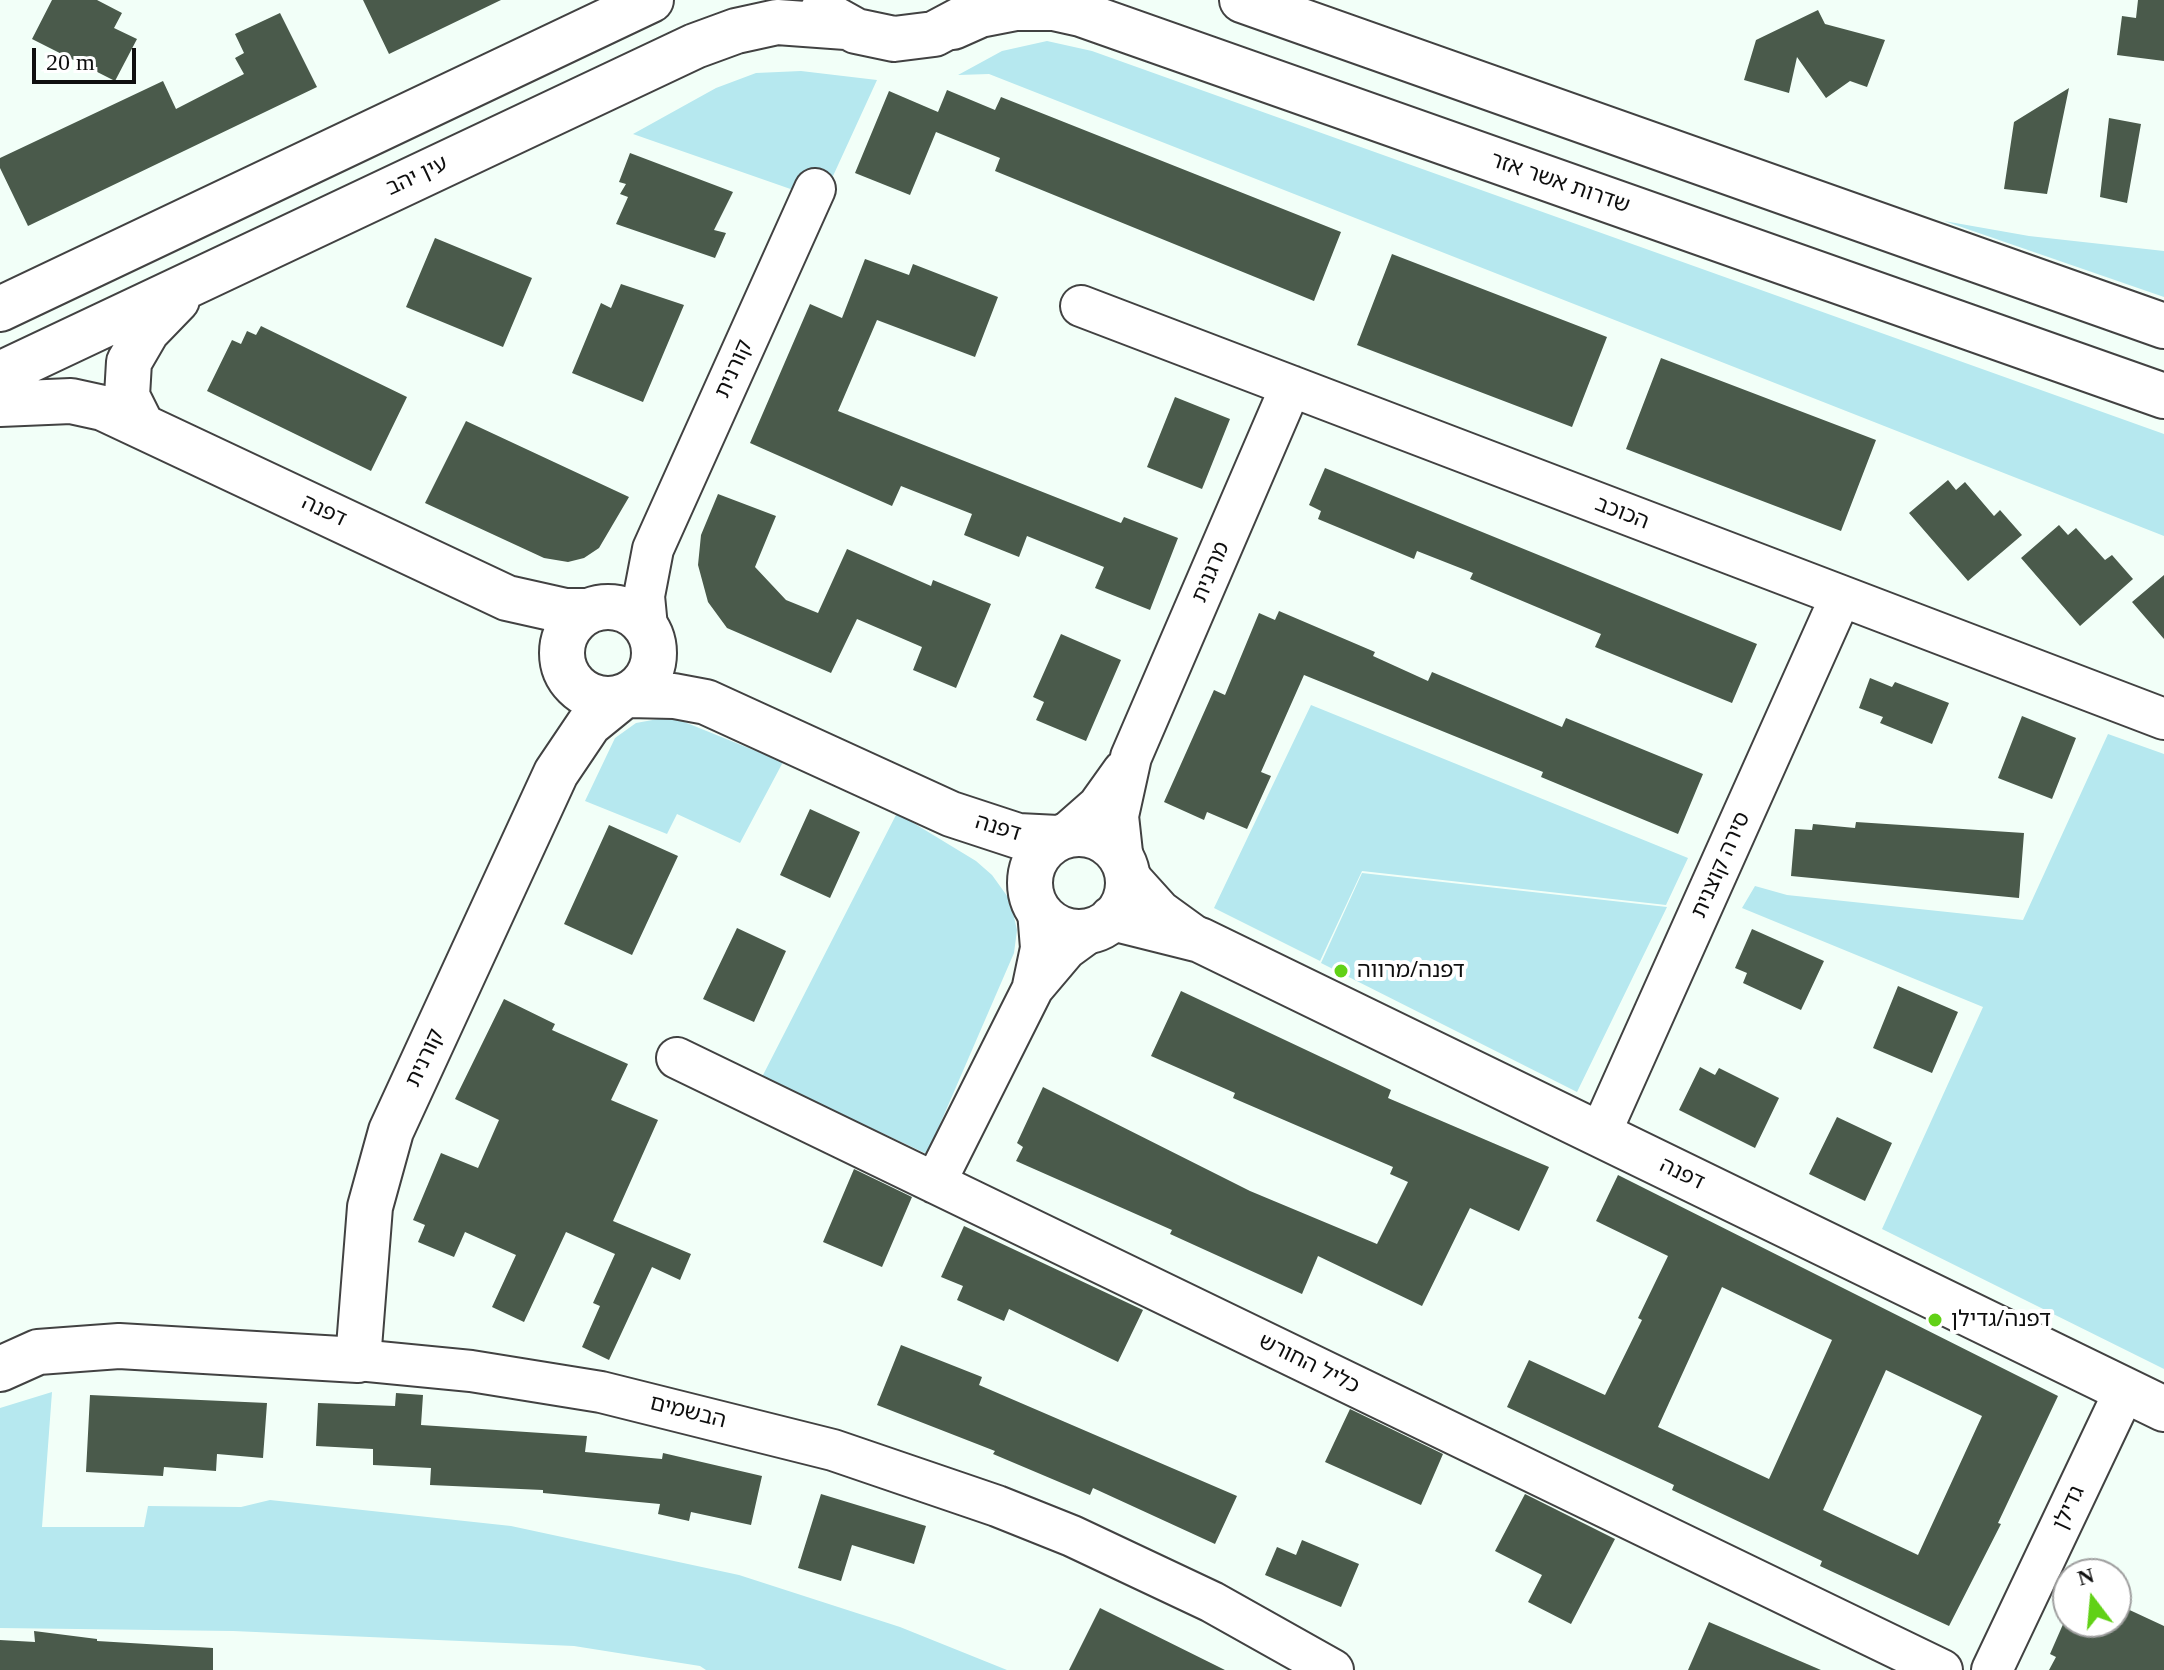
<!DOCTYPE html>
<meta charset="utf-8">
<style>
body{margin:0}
#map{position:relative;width:2164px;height:1670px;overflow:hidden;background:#f2fff8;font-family:Georgia,serif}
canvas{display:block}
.north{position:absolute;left:2052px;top:1558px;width:80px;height:80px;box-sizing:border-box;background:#fff;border:2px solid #9f9f9f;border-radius:50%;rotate:344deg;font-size:22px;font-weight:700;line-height:32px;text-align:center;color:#0f0f0f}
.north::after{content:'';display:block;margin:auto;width:28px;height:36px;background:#61d116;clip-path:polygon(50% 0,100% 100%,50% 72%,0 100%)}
.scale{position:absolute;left:32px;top:48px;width:104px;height:36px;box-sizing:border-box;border:4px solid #0f0f0f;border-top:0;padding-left:10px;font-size:24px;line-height:28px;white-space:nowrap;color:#0f0f0f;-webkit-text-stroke:6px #fff;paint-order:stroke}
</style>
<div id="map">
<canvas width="2164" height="1670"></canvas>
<div class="north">N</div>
<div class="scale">20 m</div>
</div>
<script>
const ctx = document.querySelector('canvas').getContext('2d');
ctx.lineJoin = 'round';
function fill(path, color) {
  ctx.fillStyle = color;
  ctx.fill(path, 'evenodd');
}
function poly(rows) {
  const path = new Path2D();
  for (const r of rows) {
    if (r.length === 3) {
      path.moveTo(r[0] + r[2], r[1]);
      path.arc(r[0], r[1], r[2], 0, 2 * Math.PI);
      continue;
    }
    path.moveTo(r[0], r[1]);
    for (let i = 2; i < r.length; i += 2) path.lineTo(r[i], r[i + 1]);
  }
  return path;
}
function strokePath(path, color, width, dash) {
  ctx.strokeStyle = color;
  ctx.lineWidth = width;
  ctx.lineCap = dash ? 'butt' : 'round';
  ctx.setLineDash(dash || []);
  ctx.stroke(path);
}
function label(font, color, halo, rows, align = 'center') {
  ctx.font = font + ' Georgia,"Noto Sans Hebrew",serif';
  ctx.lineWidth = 8;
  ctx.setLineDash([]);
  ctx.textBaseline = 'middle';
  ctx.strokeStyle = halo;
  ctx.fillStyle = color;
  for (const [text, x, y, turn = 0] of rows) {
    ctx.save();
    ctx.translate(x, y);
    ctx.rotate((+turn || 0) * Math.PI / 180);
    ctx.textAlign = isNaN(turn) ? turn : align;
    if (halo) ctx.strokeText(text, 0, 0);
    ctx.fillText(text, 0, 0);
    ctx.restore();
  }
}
fill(poly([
 [1047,41,1092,51,2164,434,2164,536,989,74,958,75,1002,51],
 [801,71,877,80,822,200,633,134,716,88,756,73],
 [1944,221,2029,236,2164,251,2164,297],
 [1311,705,1688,858,1666,905,1362,871,1320,961,1214,908],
 [658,719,677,719,783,762,740,843,677,814,667,834,585,801,615,738,636,723],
 [2108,734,2164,754,2164,1369,1882,1229,1983,1007,1742,908,1755,886,1787,895,2023,920],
 [897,813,976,861,992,875,1010,900,1017,930,1014,953,927,1154,762,1077],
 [1362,873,1667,907,1577,1092,1321,963],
 [52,1392,42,1527,144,1527,148,1506,241,1507,270,1500,511,1526,739,1575,900,1627,1007,1670,706,1670,700,1666,574,1646,233,1631,0,1628,0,1408]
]), '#b6e8ef');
fill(poly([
 [52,0,97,0,122,13,114,28,137,39,115,81,32,39],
 [363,0,501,0,389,54],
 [2138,0,2164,0,2164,61,2117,55,2122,16,2136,18],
 [1818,10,1825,24,1885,40,1867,87,1850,81,1826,98,1797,57,1789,93,1744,80,1756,40],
 [280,13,317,87,28,226,0,168,0,158,163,81,176,109,244,74,235,58,244,53,235,34],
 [2069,88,2047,194,2004,189,2014,122],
 [947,90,995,110,1001,97,1341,232,1314,301,995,171,1000,158,936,132,910,195,855,173,889,91,938,112],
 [2109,118,2141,124,2127,203,2100,197],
 [630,153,733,192,714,230,726,233,715,258,616,224,628,197,620,194,626,184,619,182],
 [435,238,532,278,503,347,406,307],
 [1392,254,1607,337,1572,427,1357,345],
 [865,259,909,275,913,264,998,297,975,357,877,320,838,411,1121,523,1124,517,1178,538,1150,610,1095,588,1104,567,1027,536,1019,557,964,535,972,514,901,486,892,506,750,443,810,304,842,318],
 [621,284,684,305,643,402,572,373,601,303,611,308],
 [261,326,407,397,371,471,207,391,232,340,241,344,247,331,256,335],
 [1661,358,1876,440,1841,531,1626,449],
 [1175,397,1230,419,1202,489,1147,467],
 [466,421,629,497,599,548,584,558,568,562,544,558,425,503],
 [1325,468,1757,644,1732,703,1595,647,1601,634,1470,579,1473,573,1417,551,1414,559,1318,519,1321,511,1309,505],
 [1948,480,1956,490,1965,482,1994,516,2000,510,2022,535,1968,581,1909,513],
 [718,494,776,516,755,567,786,600,818,613,847,549,931,586,933,580,991,604,956,688,913,670,922,647,857,619,831,673,727,628,708,602,698,565,701,535],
 [2059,525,2068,535,2076,528,2105,560,2112,555,2133,579,2080,626,2021,558],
 [2164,575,2164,639,2132,602],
 [1279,611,1375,652,1373,656,1428,681,1432,672,1562,727,1566,718,1703,774,1678,834,1541,777,1543,772,1304,675,1261,772,1271,776,1247,829,1207,812,1204,820,1164,802,1214,690,1225,695,1259,613,1275,620],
 [1061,634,1121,660,1086,741,1036,720,1044,702,1033,697],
 [1870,678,1892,687,1895,682,1949,703,1932,744,1880,723,1883,717,1859,708],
 [2022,716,2076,738,2052,799,1998,778],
 [810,809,860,832,830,898,780,875],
 [1856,822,2024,833,2019,898,1791,876,1795,829,1812,830,1813,824,1855,828],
 [609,825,678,856,632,955,564,924],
 [737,928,786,951,754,1022,703,999],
 [1752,929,1824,961,1801,1010,1743,983,1747,973,1735,968],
 [1898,986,1958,1012,1932,1073,1873,1048],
 [1181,991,1391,1090,1388,1098,1549,1167,1519,1231,1470,1208,1422,1306,1318,1256,1302,1294,1170,1234,1172,1230,1016,1161,1023,1147,1017,1143,1043,1087,1250,1191,1377,1244,1408,1182,1390,1174,1393,1167,1233,1098,1235,1093,1151,1056],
 [504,999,555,1024,552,1030,628,1064,611,1100,658,1120,613,1221,691,1254,680,1280,652,1267,609,1360,582,1347,600,1306,593,1303,615,1254,566,1232,524,1322,492,1307,516,1255,465,1232,454,1257,418,1242,425,1225,413,1220,441,1153,478,1168,499,1120,455,1099],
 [1700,1067,1715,1075,1719,1068,1779,1098,1755,1148,1679,1110],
 [1837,1117,1892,1143,1865,1201,1809,1174],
 [854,1169,912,1197,882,1267,823,1242],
 [1618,1175,2058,1396,1998,1523,2001,1524,1949,1626,1820,1566,1822,1561,1672,1490,1674,1485,1507,1407,1529,1360,1605,1395,1642,1320,1638,1318,1668,1256,1596,1221],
 [1722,1287,1832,1340,1769,1479,1658,1427],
 [1886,1370,1982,1416,1918,1555,1823,1510],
 [964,1226,1143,1310,1118,1362,1009,1309,1004,1321,957,1300,963,1286,941,1277],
 [901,1345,982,1377,979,1385,1237,1496,1215,1544,1093,1488,1090,1495,993,1454,995,1451,877,1405],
 [396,1393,423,1395,421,1425,587,1436,585,1452,662,1459,663,1453,762,1476,751,1525,691,1512,689,1521,658,1514,660,1504,543,1493,543,1490,430,1485,431,1468,373,1465,373,1449,316,1446,318,1403,395,1406],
 [90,1395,267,1403,263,1458,217,1454,216,1471,164,1467,163,1476,86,1472],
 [1350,1409,1443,1454,1421,1505,1325,1462],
 [821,1494,926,1526,914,1564,852,1545,841,1581,798,1568],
 [1525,1494,1615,1539,1571,1624,1528,1602,1542,1575,1495,1551],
 [1302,1540,1359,1564,1341,1607,1265,1575,1277,1547,1296,1555],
 [2121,1606,2164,1626,2164,1670,2049,1670,2056,1657,2050,1654,2064,1622,2116,1622],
 [1100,1608,1225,1670,1069,1670],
 [1709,1622,1821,1670,1688,1670],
 [34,1631,97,1639,97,1641,213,1648,213,1670,0,1670,0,1640,35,1642]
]), '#4a5a4b');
const minor = poly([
 [1081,306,2164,719],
 [647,627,644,596,653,549,815,189],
 [1065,835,1098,806,1123,771],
 [1123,862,1118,816,1131,757,1291,386],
 [1126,869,1132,880,1160,911,1200,940],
 [1033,986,1041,948,1038,911],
 [677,1058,1942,1670],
 [1600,1134,1841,596],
 [935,1183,1033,988,1066,949,1092,930],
 [358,1360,471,1371,601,1392,833,1450,997,1506,1072,1536,1212,1602,1333,1670],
 [1992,1670,2125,1390]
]);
const tertiary = poly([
 [1242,0,2164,326],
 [822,12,856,31,894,39,934,34,977,11],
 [953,27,980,15,1016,8,1054,8,1081,14,2164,396],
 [0,309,651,0],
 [0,374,695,46,736,31,777,22,846,27],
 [0,404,71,401,103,408,507,598,565,611,589,611],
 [141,424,127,396,129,362,147,331,177,300],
 [608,653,46],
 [628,695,674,696,706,702,951,814,1018,836,1058,838],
 [1079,883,49],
 [1112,918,1200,940,2164,1409],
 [0,1369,38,1352,119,1346,358,1360,370,1207,391,1131,556,773,589,724,621,698]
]);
strokePath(minor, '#424242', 44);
strokePath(tertiary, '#424242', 48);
strokePath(minor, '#fff', 40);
strokePath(tertiary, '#fff', 44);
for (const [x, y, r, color] of [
 [1341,971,8,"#61d116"],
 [1935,1320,8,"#61d116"]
]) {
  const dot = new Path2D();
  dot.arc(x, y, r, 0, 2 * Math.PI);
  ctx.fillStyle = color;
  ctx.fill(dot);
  strokePath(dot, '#fff', 3);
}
label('22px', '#0f0f0f', '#fff', [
 ["עין יהב",417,176,-25],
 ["שדרות אשר אזר",1560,183,19],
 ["קורנית",734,369,-66],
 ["דפנה",324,511,25],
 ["הכוכב",1622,513,21],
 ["מרגנית",1211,572,-67],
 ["דפנה",998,828,17],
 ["סירה קוצנית",1721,865,-66],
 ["קורנית",425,1058,-65],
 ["דפנה",1682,1174,26],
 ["כליל החורש",1309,1364,26],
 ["הבשמים",688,1412,14],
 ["גדילן",2069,1508,-65]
]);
label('22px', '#0f0f0f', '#fff', [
 ["דפנה/מרווה",1357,971],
 ["דפנה/גדילן",1951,1320]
], 'left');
</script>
